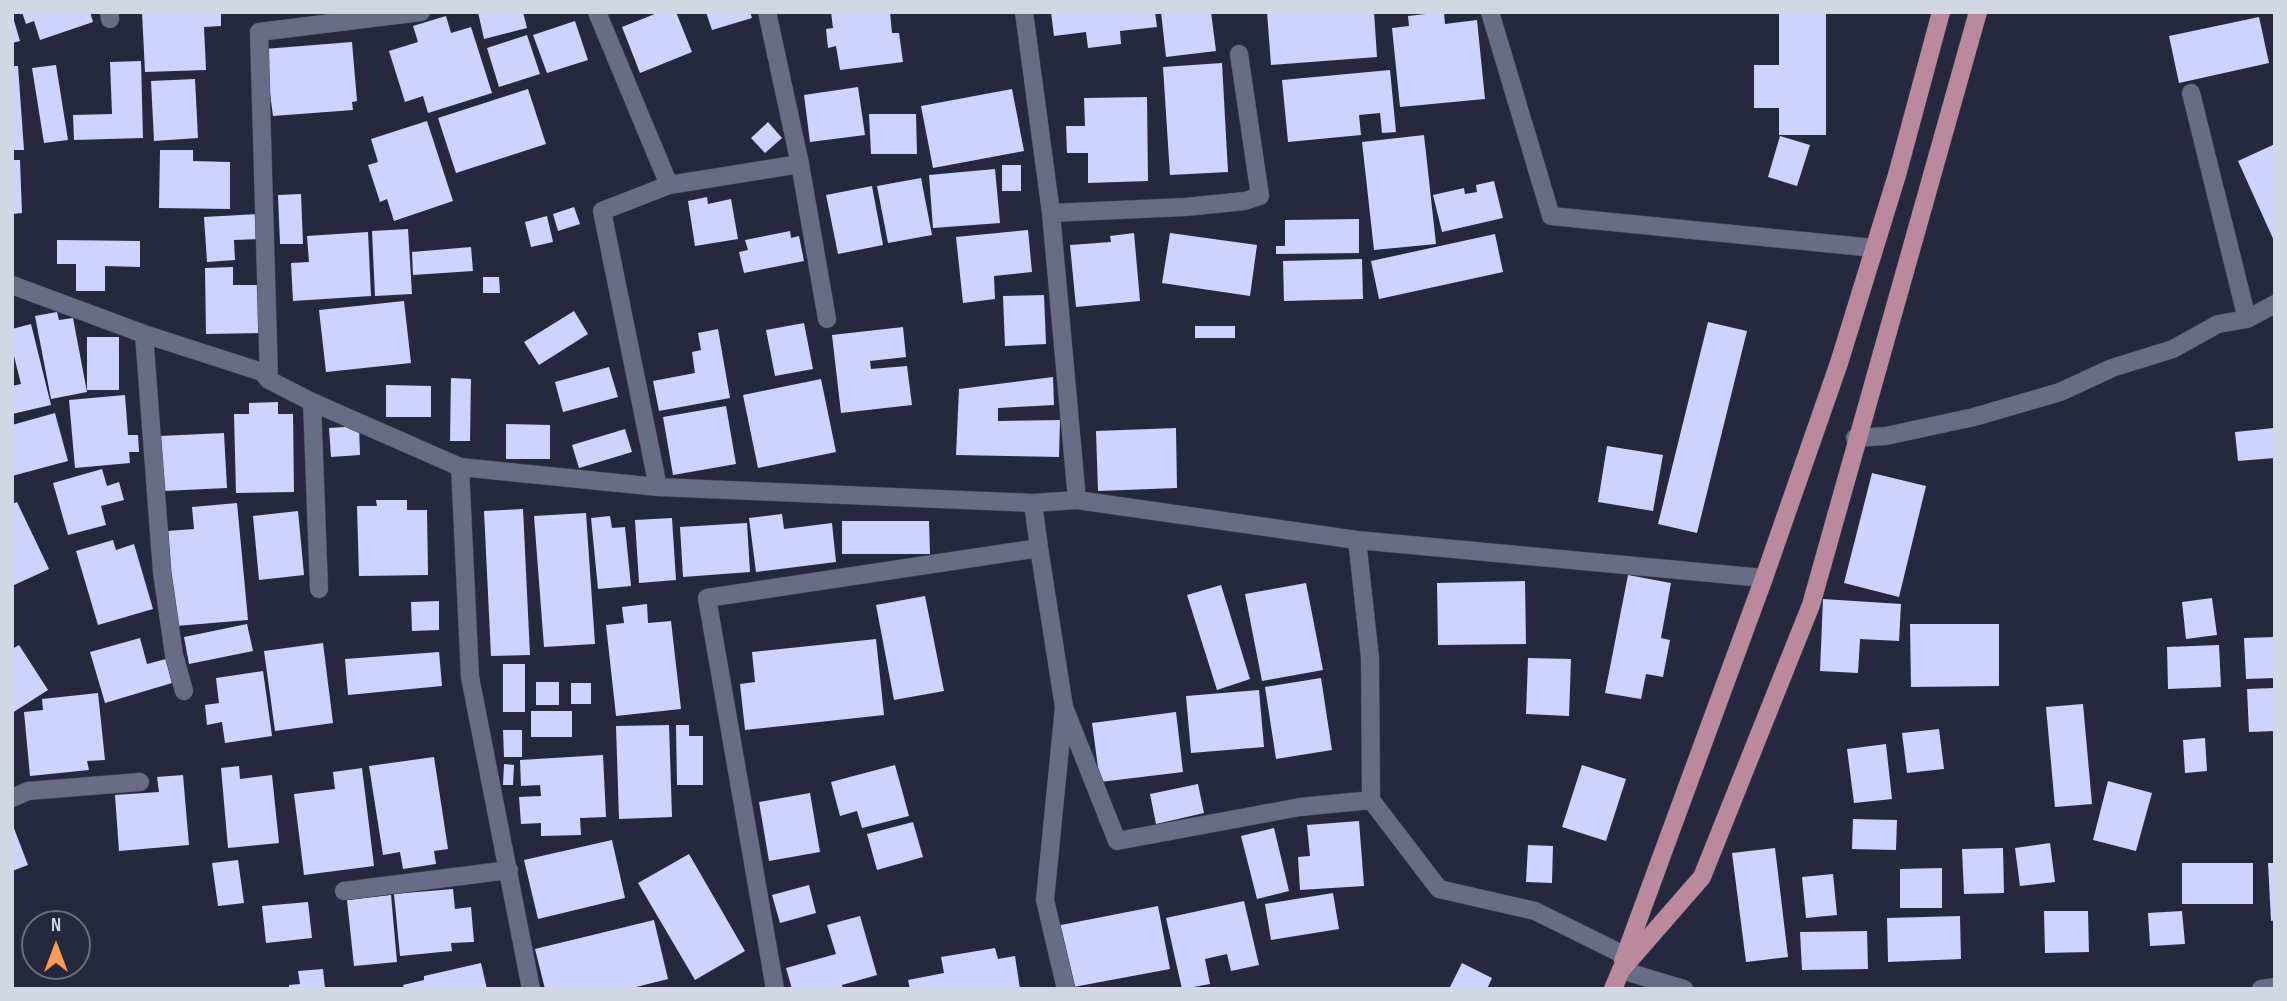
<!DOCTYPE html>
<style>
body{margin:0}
#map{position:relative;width:2287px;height:1001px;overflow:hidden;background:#26293e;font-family:"Sofia Sans Condensed",sans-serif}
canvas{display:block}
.frame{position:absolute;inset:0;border:14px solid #d3d6e4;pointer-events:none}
.north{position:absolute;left:21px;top:910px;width:70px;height:70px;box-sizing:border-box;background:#26293e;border:2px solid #6b6e80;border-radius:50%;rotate:0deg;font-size:19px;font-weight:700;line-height:28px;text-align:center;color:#d3d6e4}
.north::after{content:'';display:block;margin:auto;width:24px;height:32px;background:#fe9c58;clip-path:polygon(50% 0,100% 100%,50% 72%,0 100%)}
</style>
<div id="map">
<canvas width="2287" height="1001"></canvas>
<div class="frame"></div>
<div class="north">N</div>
</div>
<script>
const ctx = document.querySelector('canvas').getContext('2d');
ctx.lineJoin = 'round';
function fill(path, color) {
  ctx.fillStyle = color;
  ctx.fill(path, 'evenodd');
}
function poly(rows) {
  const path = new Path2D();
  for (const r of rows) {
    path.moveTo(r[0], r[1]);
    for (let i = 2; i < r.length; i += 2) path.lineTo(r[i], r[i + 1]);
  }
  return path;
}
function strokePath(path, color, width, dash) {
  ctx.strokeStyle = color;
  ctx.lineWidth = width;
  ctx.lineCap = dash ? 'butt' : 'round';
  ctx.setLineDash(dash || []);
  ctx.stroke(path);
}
fill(poly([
 [22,12,90,12,93,22,40,40,34,21,26,24],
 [142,12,221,12,221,26,204,27,206,70,145,72],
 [478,12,523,12,527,28,484,39],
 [660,12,676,12,692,52,640,73,622,27],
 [706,12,750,12,752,18,712,30],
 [831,12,890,12,892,33,899,33,903,62,840,70,836,46,828,48,826,29,833,28],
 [1051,12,1155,12,1157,27,1120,31,1121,44,1088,48,1086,32,1054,36],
 [1161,12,1211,12,1216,51,1166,57],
 [1267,12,1374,12,1377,57,1271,65],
 [1444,12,1445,24,1477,20,1485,99,1400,107,1392,28,1409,26,1408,16],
 [1779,12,1826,12,1826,135,1779,135,1779,108,1754,108,1754,65,1779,65],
 [12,14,20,41,12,43],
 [446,16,451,33,471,27,492,93,428,113,423,96,405,102,389,51,418,42,413,26],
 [2259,17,2269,63,2179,83,2169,36],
 [575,21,588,60,547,73,533,35],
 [527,35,540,74,499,87,487,48],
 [352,42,357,101,352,102,353,110,273,116,264,49],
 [141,61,143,138,74,140,73,115,112,114,110,62],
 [1222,63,1228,172,1170,175,1163,67],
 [56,65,68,140,44,143,32,68],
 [12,66,18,66,24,150,12,150],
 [1390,70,1396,132,1382,133,1380,113,1359,115,1361,135,1288,142,1282,80],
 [195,79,198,138,154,141,151,81],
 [858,87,865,135,810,142,804,95],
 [528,89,546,144,456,173,438,118],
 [1012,89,1024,151,933,168,921,106],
 [1147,97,1148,181,1088,183,1088,153,1067,153,1066,126,1085,126,1084,98],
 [869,114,916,114,917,154,871,154],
 [427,121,453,201,394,221,387,199,380,202,368,165,378,162,371,139],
 [768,122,782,138,765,153,751,138],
 [1424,135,1436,244,1374,250,1362,142],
 [1780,136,1810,145,1797,186,1768,177],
 [2275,144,2275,243,2238,161],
 [160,150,193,150,193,161,230,162,230,209,159,208],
 [12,160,20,160,22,213,12,214],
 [1002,165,1021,165,1021,191,1002,191],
 [995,169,1000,223,933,228,929,175],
 [921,178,932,235,888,243,877,186],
 [1494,181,1503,218,1442,232,1433,195,1464,188,1465,194,1477,192,1476,185],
 [872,186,883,245,838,254,826,195],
 [301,194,303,244,280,244,278,195],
 [707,197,708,204,731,199,738,239,695,246,688,201],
 [574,207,580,224,558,231,553,214],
 [259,214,260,239,234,240,235,260,207,262,204,217],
 [547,216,553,242,531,247,525,222],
 [1359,219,1359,253,1276,254,1276,246,1285,246,1285,220],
 [408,229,412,294,375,296,372,231],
 [1028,230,1032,272,994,276,995,299,963,303,956,237],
 [790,231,791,238,799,236,804,261,744,273,739,252,748,250,745,240],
 [368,232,371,296,293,301,291,263,309,262,307,236],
 [1134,233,1140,301,1076,307,1070,245,1111,242,1110,236],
 [1170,233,1257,245,1250,296,1162,283],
 [1495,234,1503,272,1379,299,1371,261],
 [57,240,140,241,140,267,105,266,105,291,76,291,76,264,57,264],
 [471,247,473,271,413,275,412,252],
 [1362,259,1363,299,1284,301,1283,261],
 [233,267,233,285,260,285,262,333,206,334,205,268],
 [483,277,499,277,500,293,483,293],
 [1044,295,1046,344,1005,346,1003,296],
 [404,301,411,363,326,372,319,310],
 [574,311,588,334,539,365,524,342],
 [57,312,59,320,73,318,87,392,51,399,35,316],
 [1708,322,1747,331,1697,533,1658,524],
 [804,323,813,369,775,376,766,330],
 [31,324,51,405,12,414,12,386,21,384,12,348,12,329],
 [1195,326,1235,326,1235,338,1195,338],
 [903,327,906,357,870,361,871,369,907,366,912,405,841,413,832,335],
 [718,329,730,398,659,411,653,381,695,373,692,352,701,350,698,333],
 [87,337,119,337,119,390,87,390],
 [609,367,618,397,563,412,555,382],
 [1053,377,1054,405,998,408,998,421,1060,420,1059,457,956,455,959,389],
 [451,378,471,379,470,441,450,441],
 [821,379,836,452,758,468,743,395],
 [386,385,431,386,431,417,386,417],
 [125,395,128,435,138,435,139,452,129,452,130,463,75,468,69,400],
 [278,402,278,414,293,414,294,492,236,493,234,414,249,414,249,403],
 [726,406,736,464,673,475,663,417],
 [55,413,68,461,12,476,12,425],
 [506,424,550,425,550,459,506,459],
 [359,426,360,455,331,457,329,428],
 [1176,428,1177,488,1098,491,1096,431],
 [2274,428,2275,458,2238,461,2235,432],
 [625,429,632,452,579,468,572,445],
 [224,433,227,488,163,491,160,436],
 [1607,446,1663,455,1653,511,1598,502],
 [102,469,107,486,119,482,124,500,101,506,106,525,68,535,53,483],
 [1872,473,1926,486,1899,597,1844,583],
 [376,500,407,500,407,510,427,510,428,575,359,576,357,506,377,506],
 [17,502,49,569,12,586,12,504],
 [237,503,248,620,176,626,167,531,194,529,192,507],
 [523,509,530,655,491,656,484,511],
 [298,511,304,575,259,580,253,516],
 [586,513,595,644,544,647,534,516],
 [782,514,784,529,832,523,836,562,756,572,749,518],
 [610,516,612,528,625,527,631,586,598,589,591,518],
 [672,518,676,580,639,583,635,520],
 [842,521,929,521,930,554,842,554],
 [747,523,750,572,683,577,680,527],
 [113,540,116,550,134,544,153,609,98,625,76,551],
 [1628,575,1671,583,1661,638,1670,640,1663,677,1646,674,1641,699,1605,693],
 [1525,581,1526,644,1438,645,1437,583],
 [1306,583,1323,670,1262,681,1245,594],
 [1221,585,1250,679,1217,690,1187,595],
 [925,596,944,691,894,700,876,605],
 [2212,598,2217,635,2186,639,2182,602],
 [1823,599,1901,604,1899,641,1860,639,1858,673,1820,671],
 [439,601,439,630,412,631,411,602],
 [647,604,648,623,671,621,681,709,616,716,606,625,624,623,622,607],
 [247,624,253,651,189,664,184,637],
 [1910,624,1999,624,1999,686,1911,687],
 [2275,637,2275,678,2246,679,2244,638],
 [140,638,147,664,166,659,172,683,105,703,90,652],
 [876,639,884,715,745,730,740,684,755,682,752,652],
 [323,643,333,723,275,731,264,651],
 [19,645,48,690,12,713,12,649],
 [2219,645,2221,687,2168,689,2167,647],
 [439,652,442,686,348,695,345,659],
 [1528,658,1571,659,1569,716,1526,714],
 [503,664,525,664,525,712,503,712],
 [263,671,272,736,225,743,222,722,207,725,205,705,219,703,216,678],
 [1321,678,1332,750,1276,759,1265,687],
 [536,682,559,682,559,705,536,705],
 [571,683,591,683,591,704,571,704],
 [2275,688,2275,731,2249,732,2247,689],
 [1259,690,1264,747,1191,753,1186,696],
 [98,693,105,760,87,761,89,770,30,776,24,712,43,710,42,699],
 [2083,704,2092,804,2055,807,2046,707],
 [531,711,572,711,572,737,531,737],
 [1176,712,1183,772,1100,782,1092,723],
 [669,725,672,817,619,819,616,726],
 [676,725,689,725,689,736,703,736,703,785,677,785],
 [1939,729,1944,769,1907,773,1902,733],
 [503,730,522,730,522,757,504,757],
 [2205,738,2207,771,2185,773,2183,740],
 [1886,744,1892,799,1854,803,1847,749],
 [603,755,606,817,580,818,581,835,541,836,541,823,521,824,519,797,541,796,540,785,521,786,520,760],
 [434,757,448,849,434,851,436,864,403,869,400,852,383,855,369,766],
 [504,764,514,765,513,785,503,785],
 [895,765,909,816,862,828,857,811,840,816,831,782],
 [1582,765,1626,779,1606,841,1562,827],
 [239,766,240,779,272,775,279,843,228,848,221,768],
 [362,768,374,866,304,875,294,794,335,789,333,772],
 [183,775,189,845,119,851,115,795,159,792,157,777],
 [2108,781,2152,793,2136,851,2093,840],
 [1198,784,1204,813,1156,824,1150,794],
 [810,793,820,852,769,861,759,802],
 [1853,819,1897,820,1896,850,1852,849],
 [1359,821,1364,886,1300,890,1298,857,1310,856,1307,825],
 [913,822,923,857,877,870,867,834],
 [12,823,28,865,12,871],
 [1274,828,1289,891,1257,899,1241,836],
 [612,840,625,898,538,919,524,860],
 [2050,843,2055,882,2020,886,2015,848],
 [1528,845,1553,846,1552,883,1526,882],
 [1775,848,1788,957,1746,962,1732,853],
 [2003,848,2004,893,1964,894,1962,849],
 [689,854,745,951,695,980,638,883],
 [238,860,244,903,218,906,212,863],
 [2182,863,2253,863,2253,904,2182,904],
 [2268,863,2275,863,2275,920,2271,921],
 [1942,868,1942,908,1900,908,1900,869],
 [1833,874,1837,915,1806,918,1802,877],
 [809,885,816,913,780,923,772,895],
 [453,889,455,909,471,907,474,942,451,943,452,951,400,956,394,894],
 [1333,893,1339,929,1271,940,1265,904],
 [391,895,397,962,354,966,347,900],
 [1244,901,1259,965,1231,971,1227,954,1205,959,1210,984,1182,989,1166,918],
 [308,902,312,938,266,943,262,906],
 [1158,906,1170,969,1068,988,1056,926],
 [2044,911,2088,911,2089,952,2045,953],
 [2182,911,2185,944,2150,946,2148,913],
 [860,916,877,975,842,985,843,989,792,989,786,968,836,954,827,925],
 [1960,916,1961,959,1888,962,1887,918],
 [654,920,668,979,628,989,545,989,535,949],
 [1867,931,1868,969,1802,970,1800,932],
 [995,948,998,959,1015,956,1020,989,910,989,908,980,944,973,941,957],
 [481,963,487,989,404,989,403,985,424,980,424,976],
 [1462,963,1492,978,1487,989,1449,989],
 [323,969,325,989,289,989,289,985,300,984,298,971]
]), '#cbd3fe');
const street = poly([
 [109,12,110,19],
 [597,12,669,185],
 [767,12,800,164,827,319],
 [1024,12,1051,213,1077,500],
 [1490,12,1551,216,1874,248],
 [2191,93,2247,319],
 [1051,213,1185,207,1245,201,1260,196,1239,54],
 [12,285,144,334,262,372,269,380,312,402,460,467,658,487,1033,503,1077,500,1357,540,1764,578],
 [144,334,162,572,174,655,184,691],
 [269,380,259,32,421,12],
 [312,402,319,589],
 [1855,438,1886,436,1974,417,2060,392,2112,368,2173,349,2218,324,2247,319,2275,304],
 [460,467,470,677,531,989],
 [658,487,602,211,669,185,800,164],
 [1357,540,1370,658,1371,800],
 [1039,548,1064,707,1045,900,1066,989],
 [1064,707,1117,841,1300,807,1371,800,1439,889,1535,911,1626,956],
 [12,798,28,791,140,782],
 [344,891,509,870],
 [1621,970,1684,989],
 [775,989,707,598,1039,548,1033,503],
 [2261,989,2275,987]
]);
const primary = poly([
 [1623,961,1764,578,1839,363,1897,175,1941,12],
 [1613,989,1621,970,1702,877,1811,605,1978,12]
]);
strokePath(street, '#424457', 19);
strokePath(primary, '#424457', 19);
strokePath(street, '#686c85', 18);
strokePath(primary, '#bb899c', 18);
</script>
